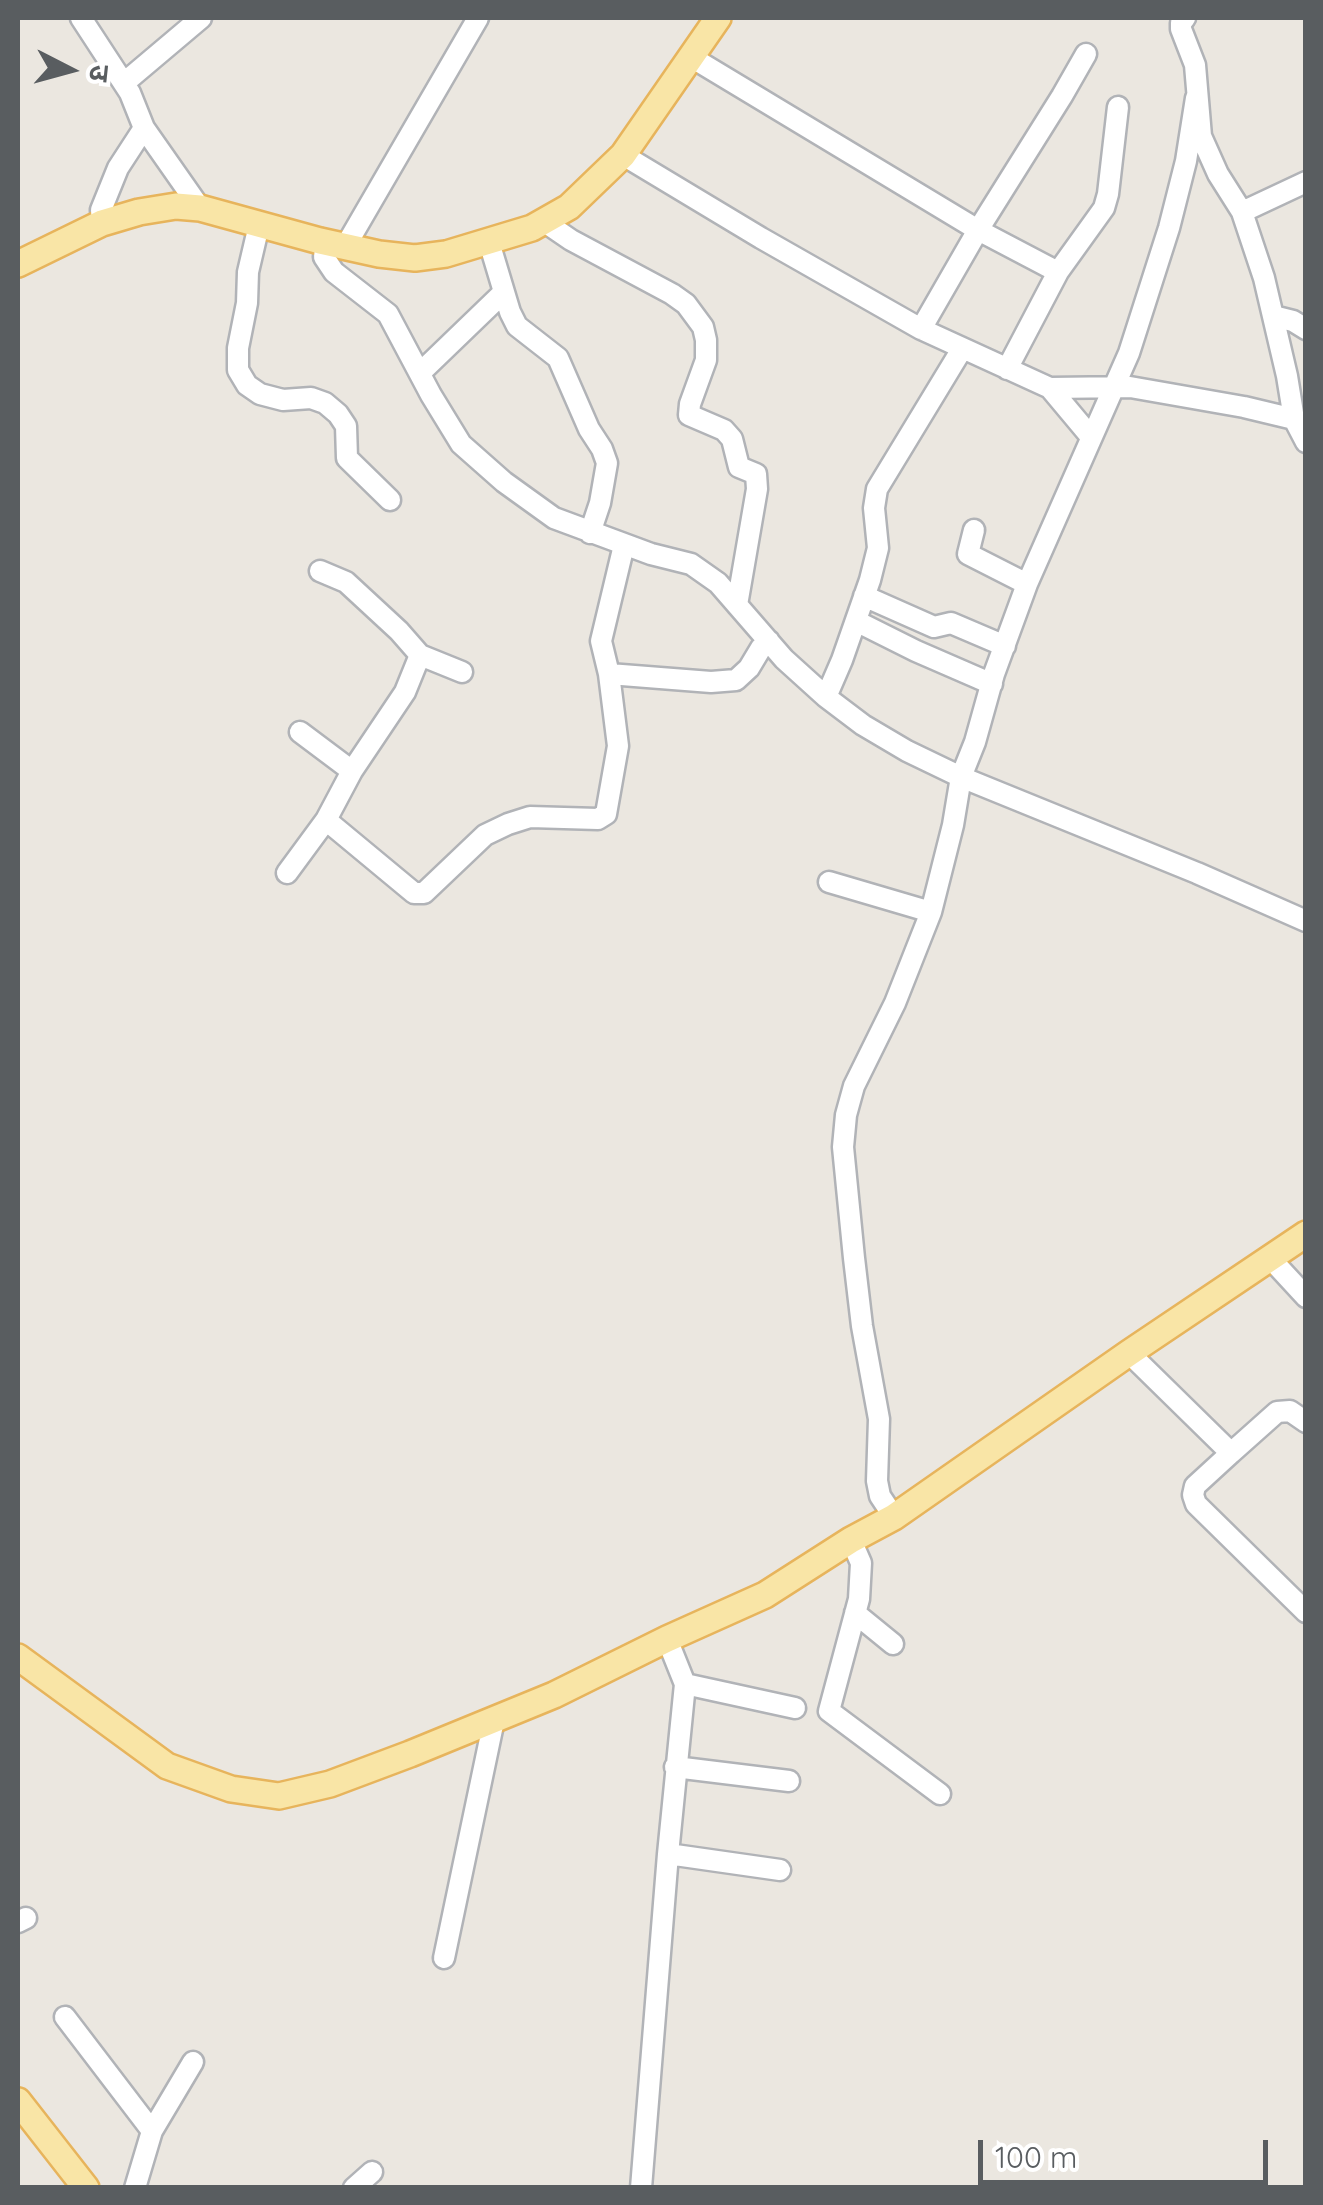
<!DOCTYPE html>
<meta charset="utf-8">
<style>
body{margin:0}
#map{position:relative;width:1323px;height:2205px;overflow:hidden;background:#ebe7e0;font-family:Quicksand,"Noto Sans Devanagari",sans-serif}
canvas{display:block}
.frame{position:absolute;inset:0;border:20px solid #595d60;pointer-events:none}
.north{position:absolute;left:20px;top:20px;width:100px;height:100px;-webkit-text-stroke:8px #fff;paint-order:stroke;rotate:96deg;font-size:28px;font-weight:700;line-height:40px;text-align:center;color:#595d60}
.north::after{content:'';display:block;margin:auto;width:35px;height:45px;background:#595d60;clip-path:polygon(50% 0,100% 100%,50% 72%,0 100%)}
.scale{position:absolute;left:978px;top:2140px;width:290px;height:45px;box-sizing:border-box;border:5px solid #595d60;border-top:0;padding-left:12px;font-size:30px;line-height:35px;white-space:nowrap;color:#595d60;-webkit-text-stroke:8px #fff;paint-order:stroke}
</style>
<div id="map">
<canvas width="1323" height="2205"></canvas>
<div class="frame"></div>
<div class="north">उ</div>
<div class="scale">100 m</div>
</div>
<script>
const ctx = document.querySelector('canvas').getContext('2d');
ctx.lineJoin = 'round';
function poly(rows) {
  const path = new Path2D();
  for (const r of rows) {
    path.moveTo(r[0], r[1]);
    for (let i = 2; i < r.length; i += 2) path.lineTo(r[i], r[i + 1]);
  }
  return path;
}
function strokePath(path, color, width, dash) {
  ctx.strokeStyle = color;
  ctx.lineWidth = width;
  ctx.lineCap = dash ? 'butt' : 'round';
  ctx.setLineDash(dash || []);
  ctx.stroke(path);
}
const minor = poly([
 [81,18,130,93,144,128,118,168,101,210,102,223],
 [1185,18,1181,23,1181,29,1195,65,1201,136,1218,174,1242,212,1264,278,1287,376,1294,419],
 [691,57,978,230,1062,96,1086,54],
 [124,83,201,18],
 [144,128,200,208],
 [623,155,761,238,921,329,1050,388,1130,387,1244,407,1294,419,1306,442],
 [1242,212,1306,182],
 [548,219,552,227,571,240,672,294,686,304,703,327,706,340,706,360,690,404,689,415,724,430,732,439,739,467,756,474,757,489,737,605],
 [259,225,248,272,247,303,238,348,238,370,247,385,260,394,283,400,311,398,325,403,338,414,346,426,347,458,390,500],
 [489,242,510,312,517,326,558,358,589,429,602,449,607,463,600,503,590,533],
 [326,243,324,257,334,272,388,314,431,395,461,444,504,482,554,518,651,554,691,564,718,583,784,659,826,697,863,725,907,751,961,777,1197,873,1306,921],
 [345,247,478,18],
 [1273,316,1293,321,1306,329],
 [921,329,978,230,1058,272],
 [1007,369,1058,272,1104,208,1108,194,1118,107],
 [420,373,504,292],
 [1050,388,1091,437],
 [974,530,968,554,1027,584],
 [864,596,934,627,951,623,1005,646],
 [856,621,916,651,992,684],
 [420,655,462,672],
 [609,674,711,682,736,680,749,668,761,648,769,641],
 [826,697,842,660,870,580,878,548,874,508,877,489,962,349],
 [300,732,352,771],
 [326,820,414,893,424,893,485,835,508,824,530,817,598,819,606,814,618,746,609,674,601,641,624,545],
 [287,873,326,820,352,771,405,692,420,655,399,631,346,582,320,571],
 [829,882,931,912],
 [1270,1258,1306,1297],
 [1129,1353,1231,1453,1277,1412,1290,1411,1306,1422],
 [1231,1453,1195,1486,1193,1495,1196,1504,1306,1612],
 [894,1517,880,1496,877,1481,879,1419,862,1326,854,1258,843,1147,846,1115,854,1086,895,1003,931,912,953,825,961,777,975,742,994,674,1027,584,1129,353,1169,228,1186,161,1196,98],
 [851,1540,861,1563,859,1599,829,1711,940,1794],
 [855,1613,893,1644],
 [685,1684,795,1708],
 [675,1767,789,1781],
 [668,1854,780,1870],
 [18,1922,26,1918],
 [444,1958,494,1720],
 [65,2017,152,2131],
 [135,2188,152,2131,193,2062],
 [354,2188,372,2172],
 [641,2188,668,1854,685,1684,667,1639]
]);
const major = poly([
 [18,264,102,223,139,212,176,206,200,208,320,241,379,254,415,258,446,254,532,228,569,207,623,155,718,18],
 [18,1657,167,1766,231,1789,279,1796,330,1784,410,1754,554,1695,667,1639,765,1595,851,1540,894,1517,1129,1353,1306,1234],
 [18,2101,86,2188]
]);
strokePath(minor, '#b1b3b7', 25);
strokePath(major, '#e7b45c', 30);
strokePath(minor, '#fff', 20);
strokePath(major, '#f9e5a6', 25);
</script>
